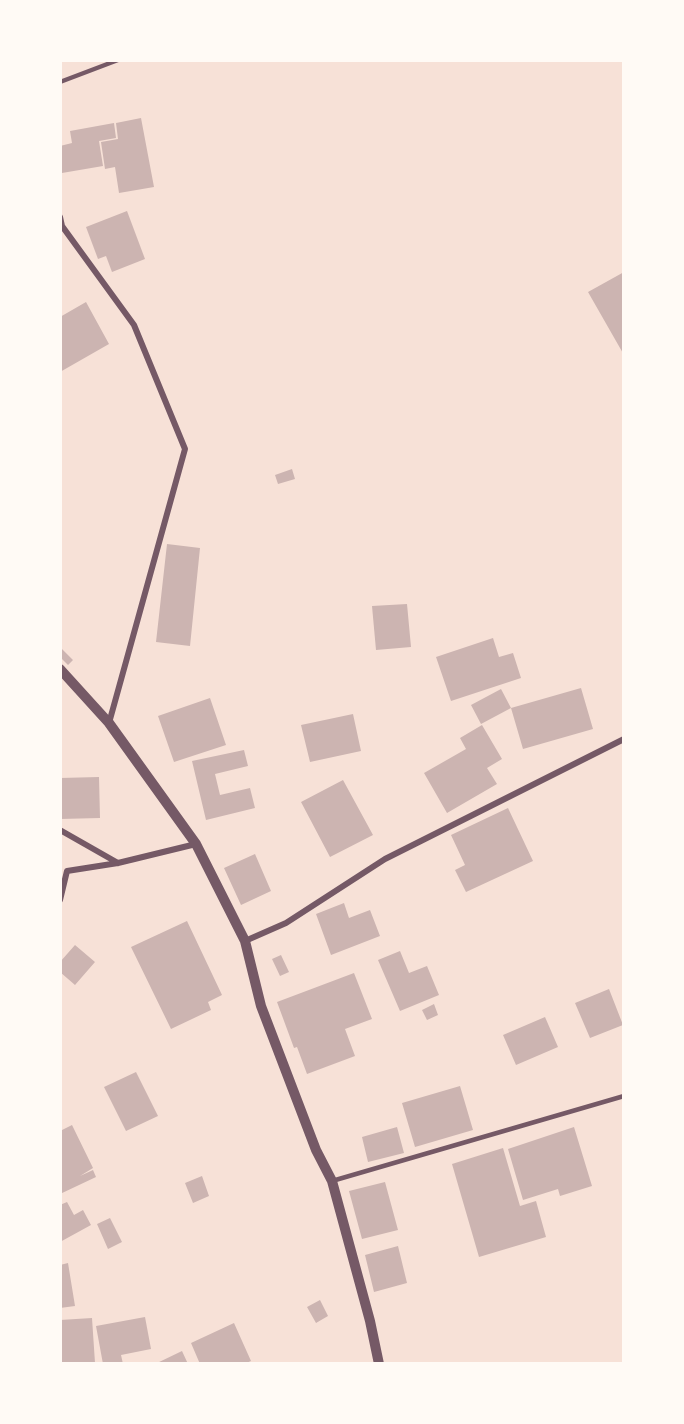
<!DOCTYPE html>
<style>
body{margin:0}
#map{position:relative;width:684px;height:1424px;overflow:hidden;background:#f7e1d7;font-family:"PT Sans Narrow",sans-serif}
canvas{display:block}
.frame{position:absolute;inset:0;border:62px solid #fffaf5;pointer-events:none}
</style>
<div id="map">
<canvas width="684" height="1424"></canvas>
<div class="frame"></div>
</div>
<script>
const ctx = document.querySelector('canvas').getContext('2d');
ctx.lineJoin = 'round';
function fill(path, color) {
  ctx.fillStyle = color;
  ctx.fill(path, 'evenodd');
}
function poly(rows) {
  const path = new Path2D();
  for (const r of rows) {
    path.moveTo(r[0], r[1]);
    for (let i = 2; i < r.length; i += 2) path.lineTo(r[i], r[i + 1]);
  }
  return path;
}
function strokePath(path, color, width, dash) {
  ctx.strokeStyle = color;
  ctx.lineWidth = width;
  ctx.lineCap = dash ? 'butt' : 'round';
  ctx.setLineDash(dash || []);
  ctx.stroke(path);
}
fill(poly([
 [141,118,154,187,119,193,115,167,105,169,101,142,118,139,116,123],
 [114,123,116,138,99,141,103,166,62,173,60,146,72,143,70,131],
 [127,211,145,259,112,272,106,256,98,259,86,227],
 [624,272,624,355,588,292],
 [86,302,109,344,60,372,60,317],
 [292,469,295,479,278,484,275,475],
 [167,544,200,548,190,646,156,642],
 [407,604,411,647,376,650,372,606],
 [493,638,499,657,513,653,521,678,451,701,436,657],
 [60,647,73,660,68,665,60,657],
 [581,688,593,729,523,749,511,708,481,724,471,705,501,689,511,708],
 [210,698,226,745,174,762,158,716],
 [353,714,361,751,310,762,301,725],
 [482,725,502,759,487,768,497,784,447,813,424,773,466,749,460,738],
 [244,750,248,766,215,774,220,795,250,788,255,808,206,820,192,761],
 [99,777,100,818,60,819,60,778],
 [343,780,373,835,330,857,301,802],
 [508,808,533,861,466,892,455,870,465,865,451,835],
 [255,854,271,891,241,905,224,868],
 [344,903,349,918,370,910,380,936,331,955,316,914],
 [187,921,222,995,208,1002,211,1010,171,1029,131,947],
 [75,945,95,962,75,985,60,972,60,962],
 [400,951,409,973,427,966,439,995,400,1011,378,960],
 [281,955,289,972,280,976,272,959],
 [354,973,372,1019,345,1029,355,1056,307,1074,297,1047,294,1048,277,1002],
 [609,989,623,1025,590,1038,575,1003],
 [434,1004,438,1015,427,1020,422,1010],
 [545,1017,558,1047,516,1065,503,1035],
 [136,1072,158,1116,126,1131,104,1087],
 [460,1086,473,1130,415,1147,402,1103],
 [72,1125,93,1168,80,1176,93,1170,96,1177,60,1194,60,1131],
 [397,1127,404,1153,368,1162,362,1137],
 [574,1127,592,1186,560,1196,558,1189,523,1200,508,1149],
 [503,1148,520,1206,536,1201,546,1237,479,1257,452,1164],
 [202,1176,209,1196,193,1203,185,1183],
 [385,1182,398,1230,362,1239,349,1191],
 [67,1202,74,1215,83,1210,91,1225,60,1242,60,1205],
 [110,1218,122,1242,108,1249,97,1224],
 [398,1246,407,1283,374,1292,365,1255],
 [68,1263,75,1306,60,1308,60,1265],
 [320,1300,328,1316,316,1323,307,1307],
 [145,1317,151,1349,121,1355,123,1364,103,1364,96,1326],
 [92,1318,95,1363,60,1364,60,1320],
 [234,1323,251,1361,244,1364,200,1364,191,1343],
 [182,1351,188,1364,155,1364]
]), '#ccb4b1');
strokePath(poly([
 [60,82,118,60],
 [332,1181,624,1096]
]), '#755966', 4.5);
strokePath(poly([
 [60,217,62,226,134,325,185,449,109,723],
 [60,830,118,863],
 [60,900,67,871,118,863,196,844],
 [245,941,286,923,385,859,624,739]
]), '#755966', 6);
strokePath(poly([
 [60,669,109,723,196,844,245,941,261,1006,316,1150,332,1181,370,1321,379,1364]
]), '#755966', 10);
</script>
